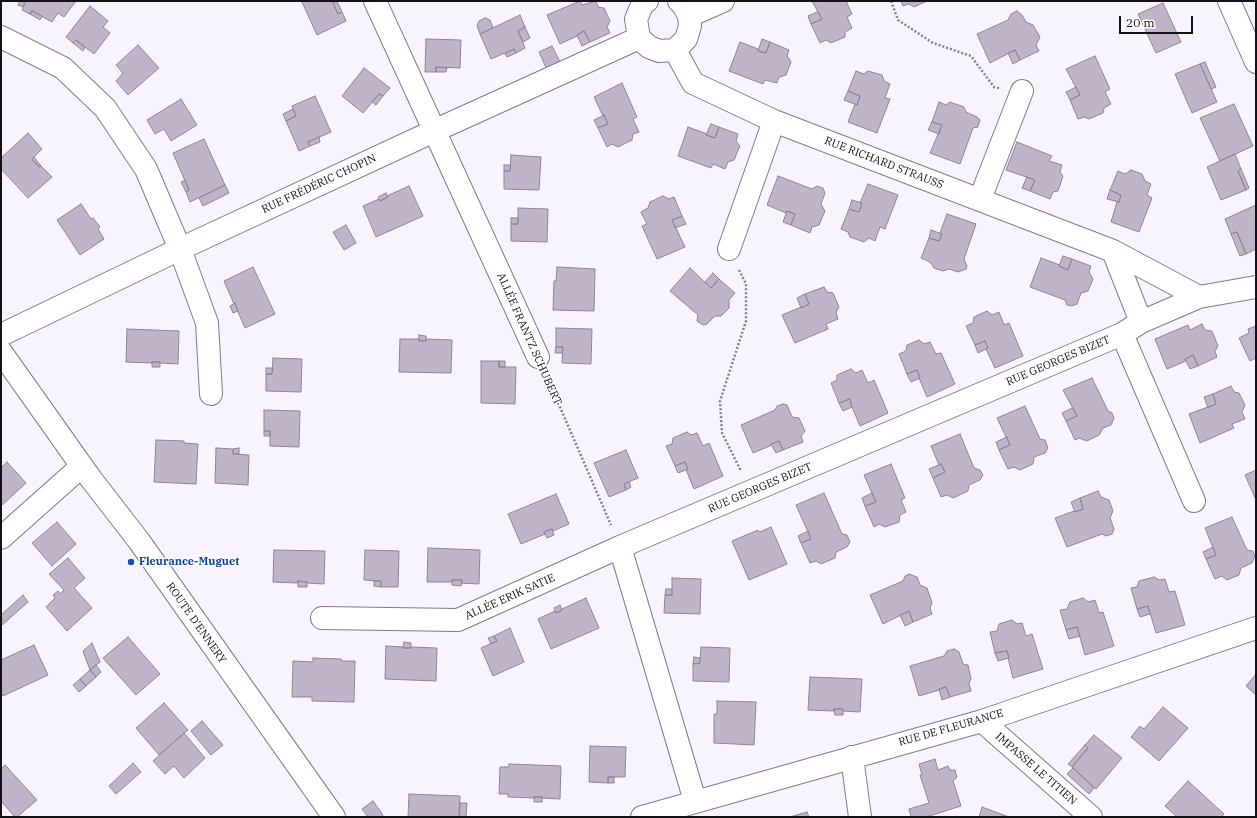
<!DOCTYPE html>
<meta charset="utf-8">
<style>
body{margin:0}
#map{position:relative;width:1257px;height:818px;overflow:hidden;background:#f8f4fd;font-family:"IBM Plex Serif",serif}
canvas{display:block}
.frame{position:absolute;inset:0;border:2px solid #151118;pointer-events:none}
.scale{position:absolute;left:1119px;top:16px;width:74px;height:18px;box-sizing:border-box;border:2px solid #151118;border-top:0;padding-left:5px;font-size:12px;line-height:14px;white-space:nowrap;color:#151118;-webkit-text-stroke:3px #fff;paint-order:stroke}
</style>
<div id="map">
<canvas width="1257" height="818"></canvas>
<div class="frame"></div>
<div class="scale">20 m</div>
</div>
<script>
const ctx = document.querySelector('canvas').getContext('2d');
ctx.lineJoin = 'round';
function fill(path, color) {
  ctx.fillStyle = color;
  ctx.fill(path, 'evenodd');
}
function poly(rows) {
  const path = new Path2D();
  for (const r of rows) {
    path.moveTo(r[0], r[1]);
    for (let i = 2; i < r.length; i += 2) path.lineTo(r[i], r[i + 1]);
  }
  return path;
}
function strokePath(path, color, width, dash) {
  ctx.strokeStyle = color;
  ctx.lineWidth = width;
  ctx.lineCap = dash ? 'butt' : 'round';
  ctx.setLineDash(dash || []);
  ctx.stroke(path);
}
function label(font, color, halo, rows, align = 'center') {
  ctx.font = font + ' "IBM Plex Serif",serif';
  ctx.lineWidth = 3;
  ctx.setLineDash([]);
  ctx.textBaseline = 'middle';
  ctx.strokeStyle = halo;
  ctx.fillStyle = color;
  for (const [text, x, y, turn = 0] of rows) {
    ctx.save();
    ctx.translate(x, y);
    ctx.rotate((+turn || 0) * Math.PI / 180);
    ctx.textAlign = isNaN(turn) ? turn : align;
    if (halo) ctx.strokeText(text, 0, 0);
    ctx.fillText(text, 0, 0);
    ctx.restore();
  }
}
const building = poly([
 [20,1,26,1,23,7,18,5,20,1],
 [26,1,76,1,64,17,58,13,52,22,32,11,30,14,22,10,26,1],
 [303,1,332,1,338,14,342,12,346,21,317,35,302,2,303,1],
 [337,1,342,12,338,14,333,3,337,1],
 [580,1,582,5,596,1,598,7,604,8,610,21,607,27,610,33,590,42,584,31,577,35,577,36,560,44,547,15,580,1],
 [812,1,846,1,852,14,847,17,852,28,845,32,845,37,831,43,826,40,820,43,811,24,822,19,812,1],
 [901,1,927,1,914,7,909,4,903,6,901,1],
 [1163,3,1181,42,1156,53,1138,14,1163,3],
 [90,6,108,21,103,27,110,33,94,54,76,40,73,43,66,37,90,6],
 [32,11,42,16,40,20,30,14,32,11],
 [1017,11,1022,15,1026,22,1033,25,1040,37,1036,45,1039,51,1020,60,1015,50,990,63,977,34,1008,20,1011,14,1017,11],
 [817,12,818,12,822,19,811,24,808,16,817,12],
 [520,15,525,27,518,31,525,48,516,53,514,49,491,59,480,34,520,15],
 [485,18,490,20,493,28,480,34,477,26,479,21,485,18],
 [525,27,530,38,523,42,518,31,525,27],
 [584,31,590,42,582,46,577,35,584,31],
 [426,39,461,40,460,68,436,67,436,72,425,72,426,39],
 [762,39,770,42,766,53,758,51,762,39],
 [76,40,85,47,83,51,73,43,76,40],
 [740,42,758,49,758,51,766,53,770,42,789,50,787,56,791,62,786,75,779,77,777,83,765,80,763,84,729,71,740,42],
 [138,45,159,68,128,95,116,81,123,73,116,65,138,45],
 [552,46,562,66,548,72,539,52,552,46],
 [514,49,516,53,507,57,505,54,514,49],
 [1015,50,1020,60,1013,64,1008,53,1015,50],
 [1095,56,1110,89,1105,92,1111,104,1104,108,1103,113,1089,119,1084,117,1078,119,1070,100,1080,95,1066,69,1095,56],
 [1205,62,1216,87,1211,89,1200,64,1205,62],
 [1200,64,1217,102,1192,113,1175,74,1200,64],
 [436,67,447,68,446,72,436,72,436,67],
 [364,68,390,88,383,96,379,94,363,113,342,96,364,68],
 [856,71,864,74,868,71,882,75,884,81,890,84,885,98,890,99,877,133,848,122,855,104,857,105,860,96,848,91,856,71],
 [622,83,637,117,633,119,639,132,633,134,632,140,618,147,612,144,607,147,598,128,608,124,604,115,603,116,594,97,622,83],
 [1076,87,1080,95,1070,100,1066,92,1076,87],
 [848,91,860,96,857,105,844,100,848,91],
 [379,94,383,96,376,105,372,102,379,94],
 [315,96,331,132,308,142,310,146,299,151,286,121,296,116,292,106,315,96],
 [181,99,197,125,171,141,164,129,155,134,147,120,181,99],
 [939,102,946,105,950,102,964,107,966,112,977,117,980,120,978,127,973,128,960,164,930,153,942,125,932,122,939,102],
 [1234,104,1253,146,1220,161,1200,118,1234,104],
 [293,109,296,116,286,121,283,114,293,109],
 [604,115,608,124,598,128,594,120,604,115],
 [932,122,942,125,939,134,928,130,932,122],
 [711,124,719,127,715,138,706,135,711,124],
 [688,127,707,134,706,135,715,138,719,127,738,134,736,141,740,146,734,160,728,162,725,169,713,164,711,168,678,156,688,127],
 [28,133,42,149,32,159,39,167,41,166,52,177,28,198,1,169,1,158,28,133],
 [319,137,320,142,310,146,308,142,319,137],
 [204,139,225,185,190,202,186,192,189,190,173,153,204,139],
 [1017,142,1052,156,1049,161,1062,165,1060,172,1063,176,1058,191,1053,192,1050,199,1030,191,1035,180,1006,170,1017,142],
 [1235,154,1241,169,1238,171,1246,190,1221,200,1207,167,1235,154],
 [511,155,541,157,539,190,504,189,504,171,510,171,511,155],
 [34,157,41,166,39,167,32,159,34,157],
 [504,165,511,165,510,171,504,171,504,165],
 [1241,169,1249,188,1246,190,1238,171,1241,169],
 [1131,170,1142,174,1145,181,1151,184,1147,195,1152,198,1139,232,1111,222,1117,202,1119,202,1121,195,1110,190,1118,171,1125,174,1131,170],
 [778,176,812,189,817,186,823,188,825,193,821,204,825,211,819,225,812,227,810,233,791,225,795,214,787,211,786,213,767,205,778,176],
 [1027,177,1035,180,1030,191,1022,188,1027,177],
 [185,180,189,190,186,192,181,182,185,180],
 [868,184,898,195,885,229,880,227,875,241,869,238,864,242,850,237,848,232,841,229,849,209,859,212,862,203,860,203,868,184],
 [225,185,229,193,203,206,199,198,225,185],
 [409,186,423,216,376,237,363,206,379,199,380,201,388,197,387,196,409,186],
 [1110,190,1121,195,1119,202,1107,199,1110,190],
 [386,193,388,197,380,201,378,197,386,193],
 [663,196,669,199,674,197,682,216,672,220,685,247,657,259,642,226,647,224,641,212,648,208,650,202,663,196],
 [852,200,862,203,859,212,849,209,852,200],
 [81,204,91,219,93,218,100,227,98,229,104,239,80,255,57,220,81,204],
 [1256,205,1256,249,1246,254,1237,232,1231,234,1225,219,1256,205],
 [518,208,548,209,547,242,511,241,511,224,518,224,518,208],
 [787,211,795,214,791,225,783,222,787,211],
 [947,214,976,224,964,259,967,266,966,269,958,272,949,269,943,271,934,268,930,262,921,258,929,238,939,241,942,234,940,233,947,214],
 [682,216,686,224,675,228,672,220,682,216],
 [511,218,518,218,518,224,511,224,511,218],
 [346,225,356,243,344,250,333,232,346,225],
 [931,230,942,234,939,241,929,238,931,230],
 [1237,232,1246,254,1240,256,1231,234,1237,232],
 [1063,256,1072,259,1068,270,1059,266,1063,256],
 [1041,258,1060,265,1059,266,1068,270,1072,259,1091,266,1089,272,1093,279,1088,291,1081,293,1077,304,1072,306,1067,305,1065,300,1030,287,1041,258],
 [253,267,275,314,245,328,238,312,238,311,235,303,234,304,224,281,253,267],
 [557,267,595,269,594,311,553,310,554,281,556,281,557,267],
 [690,268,711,288,719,279,735,293,729,300,729,308,721,316,715,316,707,324,703,325,697,321,698,315,670,291,690,268],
 [713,273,719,279,711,288,705,282,713,273],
 [824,287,827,292,833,293,839,307,836,312,838,319,826,324,828,329,795,343,782,315,801,307,801,308,809,304,805,294,824,287],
 [805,294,809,304,801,308,797,298,805,294],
 [235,303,238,311,233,313,230,306,235,303],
 [987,311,992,315,999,312,1004,325,1009,323,1023,356,995,368,986,349,988,348,985,341,975,345,966,326,973,323,974,317,987,311],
 [1202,324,1205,330,1212,331,1218,346,1215,351,1217,357,1198,366,1193,355,1185,359,1186,361,1167,369,1155,339,1188,325,1190,330,1202,324],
 [1256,326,1256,358,1250,361,1239,338,1249,333,1248,329,1256,326],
 [556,328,592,329,591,364,562,363,563,347,556,347,556,328],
 [127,329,179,331,178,364,160,363,160,362,152,362,152,363,126,362,127,329],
 [419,335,426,336,426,341,419,341,419,335],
 [400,339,419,339,419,341,426,341,426,339,452,340,451,373,399,372,400,339],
 [919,340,924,344,930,342,936,354,941,353,955,384,927,397,919,378,920,378,917,370,907,374,899,354,906,351,907,345,919,340],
 [985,341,988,348,978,353,975,345,985,341],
 [556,347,563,347,562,353,555,353,556,347],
 [1193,355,1198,366,1190,369,1185,359,1193,355],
 [273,358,302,359,301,392,266,391,266,374,272,374,273,358],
 [481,361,499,361,499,367,516,367,515,404,481,403,481,361],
 [499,361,505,361,505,367,499,367,499,361],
 [152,362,160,362,160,367,152,367,152,362],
 [266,368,273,368,272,374,266,374,266,368],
 [851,369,856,373,862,370,868,383,874,380,888,413,860,426,852,407,850,399,839,403,831,383,837,380,837,375,851,369],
 [917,370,920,378,911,382,907,374,917,370],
 [1092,378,1108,411,1112,413,1114,418,1111,425,1103,428,1099,435,1087,441,1079,438,1075,440,1066,421,1077,416,1063,390,1092,378],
 [1231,386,1234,392,1239,393,1245,405,1242,412,1245,419,1232,424,1234,428,1200,443,1189,414,1216,404,1213,394,1231,386],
 [1213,394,1216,404,1208,408,1204,397,1213,394],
 [850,399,852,407,843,411,839,403,850,399],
 [783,404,787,405,792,417,799,418,805,431,801,436,803,442,783,450,779,441,771,444,772,445,753,453,741,425,775,410,777,406,783,404],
 [1025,406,1040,439,1045,440,1048,448,1045,453,1034,457,1033,464,1020,470,1014,467,1008,469,999,450,1010,445,997,418,1025,406],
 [1072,408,1073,408,1077,416,1066,421,1062,413,1072,408],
 [264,410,300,411,299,447,270,446,270,431,264,431,264,410],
 [264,431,270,431,270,436,264,436,264,431],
 [687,432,691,435,697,433,703,446,709,443,723,476,694,489,686,470,688,469,685,462,675,466,666,446,672,444,673,438,687,432],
 [960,434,974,468,980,470,983,475,980,480,969,485,968,491,953,498,947,495,941,497,933,478,945,472,941,464,939,465,931,446,960,434],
 [1007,437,1010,445,999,450,996,442,1007,437],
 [156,440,184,441,184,443,198,444,196,484,154,482,156,440],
 [779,441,783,450,776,453,771,444,779,441],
 [216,448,233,449,233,454,249,455,248,485,215,483,216,448],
 [239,448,239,454,233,454,233,449,239,448],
 [626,450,638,478,624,484,626,490,609,497,594,463,626,450],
 [7,462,26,483,1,506,1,468,7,462],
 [685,462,688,469,678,473,675,466,685,462],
 [891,464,905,498,901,500,906,512,900,515,899,522,885,527,879,524,874,527,865,506,876,502,864,475,891,464],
 [941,464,945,472,933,478,929,469,941,464],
 [1256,470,1256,500,1245,475,1256,470],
 [629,482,631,487,626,490,624,484,629,482],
 [1098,491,1101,497,1109,500,1113,511,1110,518,1114,529,1112,534,1106,536,1102,534,1067,547,1055,518,1074,511,1075,512,1083,509,1080,498,1098,491],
 [824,493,842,534,847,535,850,542,847,547,836,552,835,558,821,564,816,561,810,563,801,543,811,539,796,505,824,493],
 [872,493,876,502,865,506,862,498,872,493],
 [556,494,569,524,553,531,552,529,544,532,545,534,521,544,508,514,556,494],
 [1080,498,1083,509,1075,512,1071,502,1080,498],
 [1232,517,1247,550,1253,551,1255,556,1252,563,1241,568,1239,575,1227,580,1222,576,1215,579,1206,559,1216,555,1205,528,1232,517],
 [57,522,76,544,52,566,32,543,57,522],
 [771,527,787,564,749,580,732,541,758,530,760,532,771,527],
 [552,529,554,535,547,538,544,532,552,529],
 [808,531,811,539,801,543,798,536,808,531],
 [1213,547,1216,555,1206,559,1203,552,1213,547],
 [428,548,480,550,479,584,461,583,462,580,452,580,452,582,427,582,428,548],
 [274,550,325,551,324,584,307,583,307,582,298,581,298,583,273,582,274,550],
 [365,550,399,551,398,587,381,587,381,581,364,580,365,550],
 [68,558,85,578,74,588,92,608,67,631,46,607,55,598,53,595,58,591,60,594,64,590,49,574,68,558],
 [909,574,917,577,920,585,927,588,932,603,930,608,932,614,913,622,909,611,883,624,870,595,903,581,905,576,909,574],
 [1154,577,1159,580,1165,579,1169,592,1175,591,1185,625,1156,633,1148,606,1137,609,1131,588,1137,587,1139,581,1154,577],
 [672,578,701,579,700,614,664,613,665,595,672,595,672,578],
 [452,580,462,580,461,586,452,585,452,580],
 [298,581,307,582,307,587,298,587,298,581],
 [374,581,381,581,381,587,374,586,374,581],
 [666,589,672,589,672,595,665,595,666,589],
 [23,595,28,602,1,626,1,615,23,595],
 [586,598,599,628,551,649,538,619,555,611,556,613,562,610,562,609,586,598],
 [1083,598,1088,602,1095,600,1099,613,1103,612,1114,646,1085,655,1077,627,1066,630,1060,610,1067,609,1070,602,1083,598],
 [560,605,562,610,556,613,554,608,560,605],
 [1148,606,1150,614,1140,617,1137,609,1148,606],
 [909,611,913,622,905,626,900,615,909,611],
 [1012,620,1017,624,1022,623,1026,636,1032,634,1043,669,1013,678,1008,658,1009,658,1007,651,995,653,990,632,997,631,999,624,1012,620],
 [1077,627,1080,636,1069,639,1066,630,1077,627],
 [510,628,524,662,493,676,481,648,497,641,494,636,510,628],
 [494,636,497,641,491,644,488,638,494,636],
 [128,637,160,674,136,695,103,658,128,637],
 [404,642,411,643,411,648,403,648,404,642],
 [92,643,100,662,90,670,83,651,92,643],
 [34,645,48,675,3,696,1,692,1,660,34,645],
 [386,646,403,647,403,648,411,648,411,647,437,648,436,681,385,679,386,646],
 [701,647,730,648,729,682,693,681,693,664,700,663,701,647],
 [954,649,959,652,963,664,968,665,971,679,969,683,971,691,950,697,946,687,939,689,939,690,919,696,910,666,944,656,947,651,954,649],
 [1007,651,1009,658,998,661,995,653,1007,651],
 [694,657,700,658,700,663,693,664,694,657],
 [313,658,341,659,342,661,355,661,354,702,312,701,312,697,292,697,293,661,313,662,313,658],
 [96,665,101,672,96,677,90,670,96,665],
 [90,670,96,677,86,686,80,679,90,670],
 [1256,674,1256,695,1246,686,1256,674],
 [810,677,862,679,860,712,843,711,843,709,834,709,834,711,808,710,810,677],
 [80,679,86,686,79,692,73,685,80,679],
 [946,687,950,697,942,700,939,689,946,687],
 [717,701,756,702,754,745,714,743,714,714,717,714,717,701],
 [164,703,188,730,159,755,136,728,164,703],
 [1163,707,1188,728,1159,761,1131,737,1140,726,1144,729,1163,707],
 [834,709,843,709,843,715,835,715,834,709],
 [202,721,223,745,211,755,191,731,202,721],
 [184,733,205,758,184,778,174,766,165,774,153,761,184,733],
 [1094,735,1122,758,1096,789,1072,767,1088,748,1085,745,1094,735],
 [1085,745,1088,748,1072,767,1068,764,1085,745],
 [590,746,626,747,625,777,608,777,608,783,589,782,590,746],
 [935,759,938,770,948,766,950,770,955,770,957,777,953,781,961,806,926,817,911,817,909,809,929,803,920,775,922,775,919,764,935,759],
 [133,763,141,772,116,794,109,786,133,763],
 [509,764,561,766,560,799,542,798,542,797,534,797,534,798,508,797,508,794,499,794,500,767,509,767,509,764],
 [5,765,37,800,17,817,15,817,1,801,1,769,5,765],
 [1073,768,1094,788,1089,794,1067,774,1073,768],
 [608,777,614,777,614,783,608,783,608,777],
 [1188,781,1224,814,1221,817,1177,817,1165,806,1188,781],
 [409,794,460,796,459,817,408,817,409,794],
 [534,797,542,797,542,802,534,802,534,797],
 [373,801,383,815,381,817,368,817,362,809,373,801],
 [460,803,467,803,466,817,459,817,460,803],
 [982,807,1009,817,979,817,982,807],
 [807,812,809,817,790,817,807,812]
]);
fill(building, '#c0b4c9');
strokePath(building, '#908498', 1);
const minor = poly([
 [375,1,538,357],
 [647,1,643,3,636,19,639,38,649,47,659,51,675,50,686,39,690,26,689,16,684,6,679,1],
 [1229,1,1256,62],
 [689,16,723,1],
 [1,37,63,68,105,108,146,169,180,249,207,323,211,394],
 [675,50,693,83,774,121,1113,251,1199,297,1141,322,1113,251],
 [980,199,1022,91],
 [729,249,774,121],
 [1199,297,1256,287],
 [1122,334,1194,501],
 [1,335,180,249,434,131,639,38],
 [1,352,91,479,139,541,334,817],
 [1,538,82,466],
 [322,618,458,620,620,547],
 [982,721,1091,817],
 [852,757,860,817],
 [695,801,620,547,1122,334,1141,322],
 [642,817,982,721,1256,628]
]);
strokePath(minor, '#83788c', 24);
strokePath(poly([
 [891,1,898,20,933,43,971,56,994,87,999,88],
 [739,270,746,284,746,321,720,401,722,433,741,471],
 [547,377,611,525]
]), '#858189', 2.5, [2, 2]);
strokePath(minor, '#fff', 22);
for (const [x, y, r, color] of [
 [131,562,4,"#1a4fb4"]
]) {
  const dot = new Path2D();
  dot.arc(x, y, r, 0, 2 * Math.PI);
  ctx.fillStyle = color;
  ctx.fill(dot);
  strokePath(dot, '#fff', 1.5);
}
label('11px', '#151118', '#fff', [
 ["RUE RICHARD STRAUSS",884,163,21],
 ["RUE FRÉDÉRIC CHOPIN",319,184,-25],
 ["ALLÉE FRANTZ SCHUBERT",529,339,66],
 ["RUE GEORGES BIZET",1058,361,-23],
 ["RUE GEORGES BIZET",760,488,-23],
 ["ALLÉE ERIK SATIE",510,597,-24],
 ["ROUTE D'ENNERY",196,623,55],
 ["RUE DE FLEURANCE",951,728,-16],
 ["IMPASSE LE TITIEN",1036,769,41]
]);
label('bold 11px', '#164399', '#fff', [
 ["Fleurance-Muguet",139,562]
], 'left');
</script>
